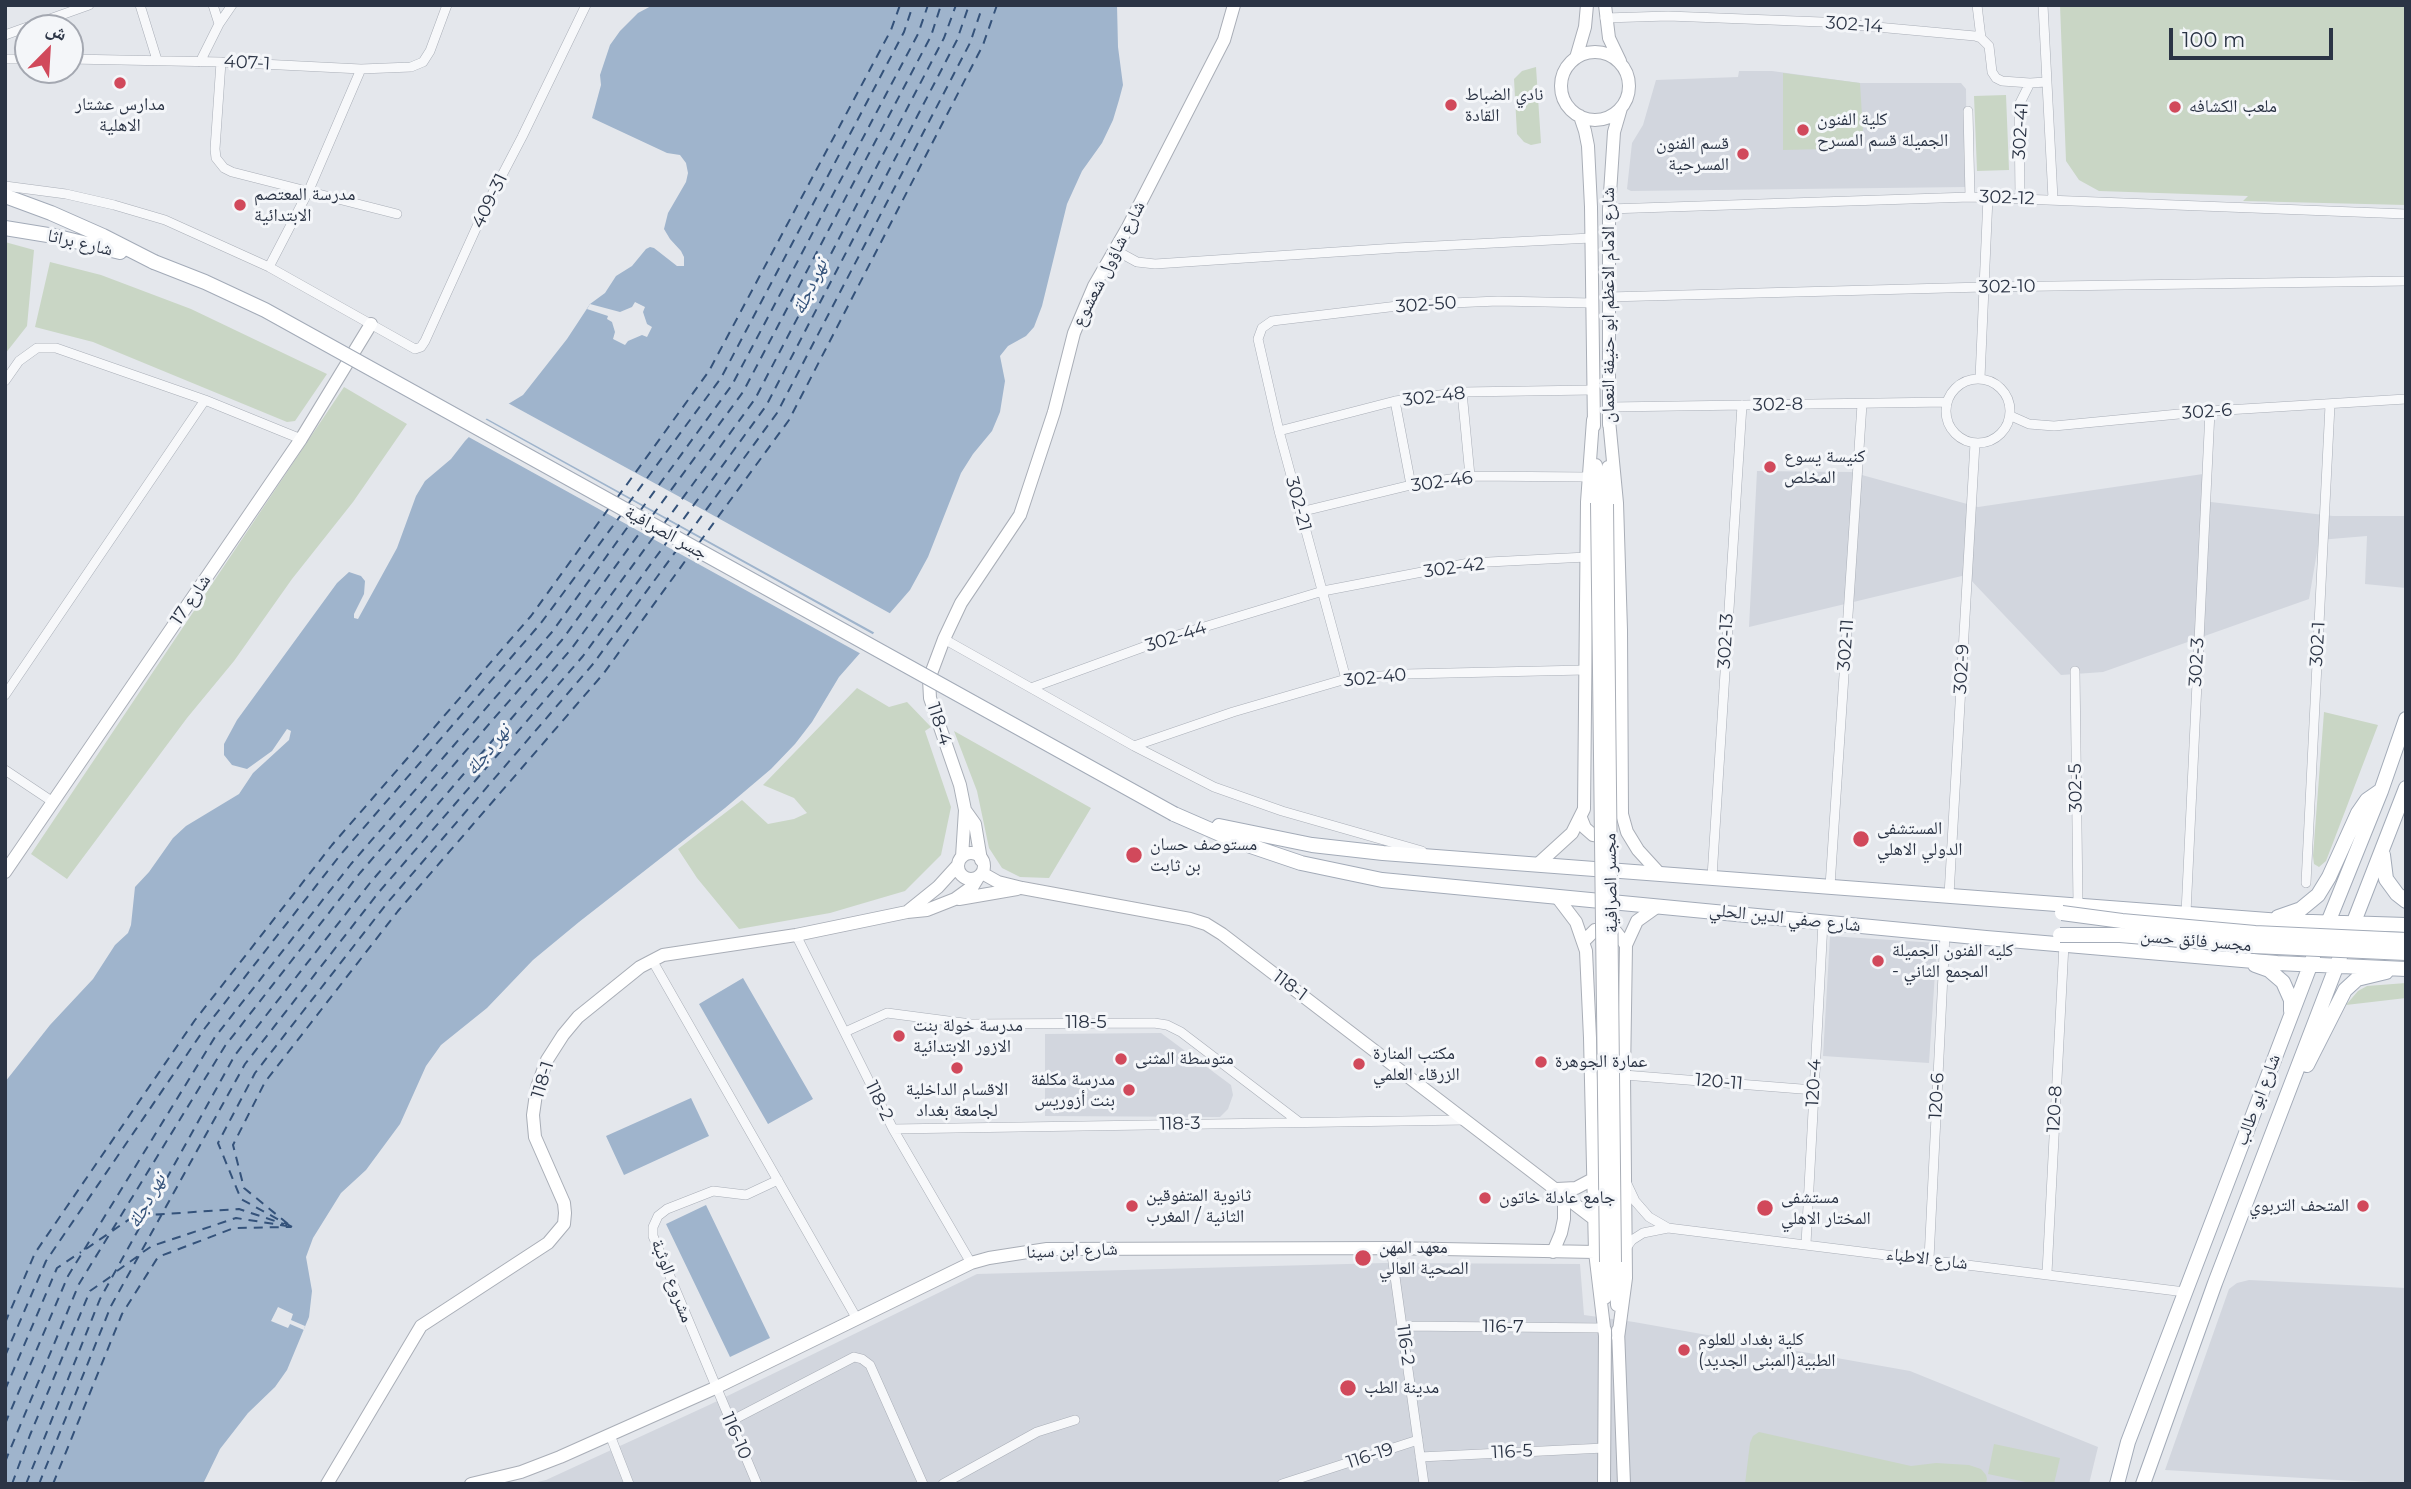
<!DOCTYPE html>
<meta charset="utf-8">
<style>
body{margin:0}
#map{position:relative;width:2411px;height:1489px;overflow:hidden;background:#e4e7ec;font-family:Montserrat,"Noto Naskh Arabic",sans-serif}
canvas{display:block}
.frame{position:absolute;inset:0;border:7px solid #2b3445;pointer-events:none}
.north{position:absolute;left:14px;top:14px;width:70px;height:70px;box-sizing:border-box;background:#f4f6f9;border:2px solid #a4a8b1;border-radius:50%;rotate:24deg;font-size:19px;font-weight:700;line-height:28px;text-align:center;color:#2b3445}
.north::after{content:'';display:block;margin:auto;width:24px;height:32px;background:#d1495b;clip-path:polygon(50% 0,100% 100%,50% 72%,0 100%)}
.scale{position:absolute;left:2169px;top:28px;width:164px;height:32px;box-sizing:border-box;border:4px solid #2b3445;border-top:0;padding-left:9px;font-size:21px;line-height:24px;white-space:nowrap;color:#2b3445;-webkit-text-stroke:5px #f4f6f9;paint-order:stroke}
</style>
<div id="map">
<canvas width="2411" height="1489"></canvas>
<div class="frame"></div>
<div class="north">ش</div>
<div class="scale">100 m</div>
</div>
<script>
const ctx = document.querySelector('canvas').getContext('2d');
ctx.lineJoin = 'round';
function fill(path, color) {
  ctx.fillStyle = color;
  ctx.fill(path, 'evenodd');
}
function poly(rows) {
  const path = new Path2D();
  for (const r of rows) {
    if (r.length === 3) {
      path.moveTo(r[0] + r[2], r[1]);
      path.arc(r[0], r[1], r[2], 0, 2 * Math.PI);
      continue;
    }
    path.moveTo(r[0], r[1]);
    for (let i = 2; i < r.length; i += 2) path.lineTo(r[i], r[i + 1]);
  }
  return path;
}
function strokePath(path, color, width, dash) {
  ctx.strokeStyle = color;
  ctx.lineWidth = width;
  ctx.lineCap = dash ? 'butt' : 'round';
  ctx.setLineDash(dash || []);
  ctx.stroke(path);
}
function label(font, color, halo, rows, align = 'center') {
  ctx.font = font + ' Montserrat,"Noto Naskh Arabic",sans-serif';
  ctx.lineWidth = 6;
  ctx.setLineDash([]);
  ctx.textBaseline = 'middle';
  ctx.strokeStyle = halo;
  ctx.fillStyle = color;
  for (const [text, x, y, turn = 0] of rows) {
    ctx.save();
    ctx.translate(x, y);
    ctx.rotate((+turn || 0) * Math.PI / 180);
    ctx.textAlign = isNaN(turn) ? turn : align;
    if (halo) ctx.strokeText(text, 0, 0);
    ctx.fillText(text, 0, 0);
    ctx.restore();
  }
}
fill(poly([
 [1739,71,1772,71,1860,83,1961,83,1966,89,1967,187,1631,191,1627,189,1632,143,1643,125,1656,80,1738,77],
 [1757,471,1851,472,1978,507,2203,474,2202,501,2333,516,2406,516,2406,588,2365,584,2367,536,2319,540,2309,599,2103,672,2061,675,1966,575,1749,627],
 [1830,936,1937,943,1929,1063,1823,1056],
 [1161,1033,1231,1085,1233,1095,1228,1109,1220,1117,1045,1116,1045,1034],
 [1384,1263,1580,1264,1584,1315,1634,1322,1910,1371,2098,1447,2089,1484,529,1484,546,1480,709,1405,977,1274],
 [2249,1280,2406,1288,2406,1484,2165,1470,2229,1289,2237,1283]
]), '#d2d6de');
fill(poly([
 [2060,5,2406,5,2406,205,2243,201,2248,196,2099,191,2079,180,2066,161],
 [1536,67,1541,143,1531,145,1524,142,1517,134,1514,79,1522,71],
 [1783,73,1860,83,1864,148,1783,150],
 [2006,95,2009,170,1977,171,1974,96],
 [5,242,34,250,27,326,5,354],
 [50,262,101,275,191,309,327,374,295,421,287,422,93,342,35,327],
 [344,387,407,424,353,502,292,579,234,661,187,718,67,879,31,854],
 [857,688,889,707,907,702,931,727,925,731,951,807,941,855,905,891,830,913,739,929,697,878,678,849,742,800,768,824,794,819,807,813,794,798,763,785],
 [2324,712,2378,725,2326,861,2319,867,2314,864,2313,856],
 [954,731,1091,808,1049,878,1020,877,1002,868,989,848,977,791],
 [2406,983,2406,998,2346,1005,2358,991,2367,986],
 [1759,1432,1911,1466,1936,1463,1969,1465,1981,1469,1986,1475,1987,1479,1986,1484,1745,1484,1750,1443,1753,1436],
 [1994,1444,2060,1458,2054,1484,2035,1484,1988,1474]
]), '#c9d6c5');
fill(poly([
 [653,5,1117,5,1118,47,1123,85,1119,100,1113,120,1102,143,1082,171,1067,204,1042,306,1034,327,1026,336,1008,346,1000,356,1005,381,1000,412,992,431,973,454,961,473,928,557,910,590,877,628,861,652,839,677,812,722,795,744,771,769,725,808,579,922,533,960,487,1008,441,1045,426,1066,400,1124,366,1170,341,1193,313,1238,306,1257,312,1291,309,1317,287,1370,275,1387,248,1413,220,1449,203,1484,5,1484,5,1082,50,1025,93,979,115,945,128,933,131,925,135,887,149,872,173,838,186,826,239,794,253,773,289,740,291,731,287,729,272,751,247,769,232,765,224,755,224,744,237,720,337,583,349,572,361,576,365,581,364,594,354,614,354,618,358,619,397,548,416,496,425,481,451,459,465,441,490,415,523,395,567,339,590,304,605,293,616,276,632,266,646,249,650,247,654,248,677,266,684,266,684,257,681,251,670,239,664,229,668,213,686,182,688,173,686,163,680,155,667,153,592,118,601,85,600,75,610,45,620,31,638,13],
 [743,978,813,1099,768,1124,699,1004],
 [691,1098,709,1136,624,1175,606,1136],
 [706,1205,770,1338,730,1357,666,1224]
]), '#9fb4cc');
fill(poly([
 [635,302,645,307,643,312,647,324,652,327,647,337,642,335,628,341,625,345,613,339,615,332,612,322,607,319,608,316,587,309,590,304,620,312,632,307],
 [506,402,700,508,893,615,877,634,484,417],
 [483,418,876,636,863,655,465,435],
 [278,1307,293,1314,291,1320,305,1326,304,1330,290,1324,288,1328,271,1321]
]), '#e4e7ec');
strokePath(poly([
 [617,498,709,371,891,30,900,5],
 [628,504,721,378,904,32,913,5],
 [640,511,732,385,918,34,928,5],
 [652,516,743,392,931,36,941,5],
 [663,525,755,399,944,38,956,5],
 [674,532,766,406,957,40,969,5],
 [687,536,777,413,970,43,983,5],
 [699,543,789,420,983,45,997,5],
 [288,1224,244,1188,233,1145,265,1082,398,911,604,673,691,553],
 [292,1227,241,1199,218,1143,255,1073,388,902,593,664,679,547],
 [86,1249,134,1216,239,1209,284,1224],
 [143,1252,152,1246,236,1218,287,1226],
 [117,1271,138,1256],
 [5,1323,35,1253,195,1020,332,845,531,616,609,508],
 [5,1356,46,1261,205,1028,341,854,541,623,621,515],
 [5,1390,57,1268,81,1252],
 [5,1424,68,1276,215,1037,351,864,552,632,632,521],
 [5,1462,79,1284,225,1046,360,873,562,640,644,527],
 [12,1484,30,1435,90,1291,113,1275],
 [26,1484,100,1299,235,1055,370,883,572,648,655,535],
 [39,1484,111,1306,245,1064,379,892,583,656,667,542],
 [53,1484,122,1314,158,1257,234,1228,291,1227]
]), '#34527a', 2, [9, 7]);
const street = poly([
 [140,5,157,60],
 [213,5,219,24],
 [1977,5,1981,38],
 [2043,5,2053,199],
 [1605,18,1668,16,1822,22,1975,36,1981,38,1989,46,1992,72,1996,78,2002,81,2030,83],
 [5,35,89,5],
 [5,59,28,59],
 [70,59,221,62,361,69,411,67,423,62,430,51,447,5],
 [200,62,219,24,232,5],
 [221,62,215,149,216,158,224,168,232,172,397,214],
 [1968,111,1970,197],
 [5,186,66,194,114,205,165,220,269,267,415,349,421,347,425,341,488,202,522,137,586,5],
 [2020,198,2019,105,2030,83,2046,82],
 [1609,209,1970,197,2406,214],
 [1115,250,1137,262,1155,264,1396,248,1591,238],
 [269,267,309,190,361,69],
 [1608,297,1984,287,2406,281],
 [1980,378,1988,197],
 [1978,411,32],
 [5,381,19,361,37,348,56,348,205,400,301,439],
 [1462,392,1470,476],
 [1395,401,1411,485],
 [1610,407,1947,402],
 [2011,416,2029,424,2054,426,2210,411,2406,399],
 [1279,431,1395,401,1462,392,1592,390],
 [1300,512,1411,485,1470,476,1588,477],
 [944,639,1134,746,1214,787,1282,811,1422,851],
 [2075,671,2078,905],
 [1346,679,1279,431,1258,339,1262,328,1272,321,1406,305,1498,301,1592,303],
 [1031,688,1171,637,1323,591,1469,563,1587,557],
 [5,695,205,400],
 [1134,746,1233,712,1346,679,1405,674,1585,670],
 [5,770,53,802],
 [1712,877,1742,405],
 [2306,883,2330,405],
 [1830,886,1862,404],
 [1949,895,1975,443],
 [2186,913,2210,411],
 [796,935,893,1129,971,1263],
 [652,960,857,1319],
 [845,1032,887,1013,971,1024,1154,1023,1167,1025,1181,1032,1299,1122],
 [1624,1075,1814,1090],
 [893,1129,1465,1120],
 [1627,1184,1635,1201,1649,1217,1668,1228],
 [1806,1244,1823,922],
 [1391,1248,1424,1484],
 [1626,1248,1632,1240,1643,1233,1668,1228,2185,1292],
 [1929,1259,1945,934],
 [2047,1273,2064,944],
 [1403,1326,1603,1328],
 [729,1422,854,1357,862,1359,870,1365,923,1484],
 [610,1435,629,1484],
 [1420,1457,1604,1448],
 [757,1484,653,1236,653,1227,658,1216,667,1209,713,1191,746,1195,778,1180],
 [943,1484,1037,1432,1075,1420],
 [1282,1484,1418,1440]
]);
const secondary = poly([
 [1605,5,1609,38,1620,61],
 [1595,86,34],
 [1576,58,1585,27,1587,5],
 [1580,116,1585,131,1588,146,1591,207,1594,426],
 [1609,420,1617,503,1621,630,1622,814,1627,832,1638,850,1659,873],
 [1609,425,1609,209,1614,132,1621,108],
 [1596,465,1597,503],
 [1607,504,1608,467],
 [965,810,975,824,981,860],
 [1581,818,1585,828,1593,835,1609,837],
 [971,866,13],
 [962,857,965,810,960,785,930,698,929,679,944,639,961,603,1020,515,1054,412,1074,333,1094,286,1128,227,1224,40,1234,5],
 [1538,864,1572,833,1584,809,1587,502,1593,420],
 [5,872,301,439,371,324],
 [982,873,998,882,1022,888,1190,919,1206,924,1222,934,1594,1219],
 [1557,897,1576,922,1586,951,1590,1038,1595,1252,1605,1336],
 [959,899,1017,889],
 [907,912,938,887,958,865],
 [1584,941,1595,930,1606,929,1616,932,1626,945],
 [1557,1189,1576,1188,1593,1179],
 [1553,1252,1561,1233,1564,1219,1564,1203,1559,1192],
 [1615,1262,1617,1305],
 [1605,1298,1606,1262],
 [1618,1330,1624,1484],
 [1618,1338,1626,1278,1624,1075,1626,945,1637,921,1658,906],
 [327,1484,421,1326,548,1243,564,1224,565,1213,564,1203,535,1137,533,1115,537,1087,547,1060,563,1035,578,1017,640,967,663,955,796,935,907,912,927,910,955,899,973,886,979,876],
 [471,1484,521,1472,560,1457,715,1388,971,1263,989,1258,1047,1249,1391,1248,1595,1252],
 [1604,1484,1605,1330]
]);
const primary = poly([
 [5,196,51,213,103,236,154,262],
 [5,228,54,236,120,252],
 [1174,814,1236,841,1301,863,1382,880,1986,938,2277,963,2406,969],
 [1219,826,1312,845,1383,853,2281,921,2406,925],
 [2383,855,2386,879,2397,894,2406,901],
 [2278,917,2301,909,2318,895,2329,877,2358,813,2367,800,2380,791],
 [2325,930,2381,791,2406,719],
 [2350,932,2406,788],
 [2255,965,2269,970,2283,982,2291,1000,2291,1011],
 [2307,1065,2345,990,2357,979,2386,972],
 [2117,1484,2128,1442,2313,958],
 [2143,1484,2215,1283,2340,957]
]);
strokePath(street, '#a9aeb7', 10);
strokePath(secondary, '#a9aeb7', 14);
strokePath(primary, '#a3abb8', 16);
strokePath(street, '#f7f8fa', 9);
strokePath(secondary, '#fff', 12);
strokePath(primary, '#fff', 14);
const secondaryBridge = poly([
 [1597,503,1606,1262],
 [1607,504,1615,1262]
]);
const primaryBridge = poly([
 [154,262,205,282,265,310,1174,814],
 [2062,913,2122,921,2255,933,2406,940],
 [2060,935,2120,935,2254,946,2406,953]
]);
strokePath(secondaryBridge, '#a9aeb7', 14, []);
strokePath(primaryBridge, '#a3abb8', 16, []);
strokePath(secondaryBridge, '#fff', 12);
strokePath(primaryBridge, '#fff', 14);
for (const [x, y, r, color] of [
 [120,83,7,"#d1495b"],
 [1451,105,7,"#d1495b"],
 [2175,107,7,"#d1495b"],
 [1803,130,7,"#d1495b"],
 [1743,154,7,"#d1495b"],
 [240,205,7,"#d1495b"],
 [1770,467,7,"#d1495b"],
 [1861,839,9,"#d1495b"],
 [1134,855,9,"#d1495b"],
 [1878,961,7,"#d1495b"],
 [899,1036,7,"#d1495b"],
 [1121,1059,7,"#d1495b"],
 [1541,1062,7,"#d1495b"],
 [1359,1064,7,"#d1495b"],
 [957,1068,7,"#d1495b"],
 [1129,1090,7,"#d1495b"],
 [1485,1198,7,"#d1495b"],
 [1132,1206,7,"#d1495b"],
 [2363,1206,7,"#d1495b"],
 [1765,1208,9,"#d1495b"],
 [1363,1258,9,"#d1495b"],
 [1684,1350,7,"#d1495b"],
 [1348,1388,9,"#d1495b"]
]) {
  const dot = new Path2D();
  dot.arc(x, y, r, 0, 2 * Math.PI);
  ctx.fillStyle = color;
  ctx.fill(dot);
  strokePath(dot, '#f4f6f9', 2.5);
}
label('18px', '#2b3445', '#f4f6f9', [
 ["302-14",1854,25,4],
 ["407-1",247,63,3],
 ["302-41",2021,131,-87],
 ["302-12",2007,198,2],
 ["409-31",490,201,-64],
 ["شارع براثا",80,243,13],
 ["شارع شاؤول شعشوع",1109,264,-63],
 ["302-10",2007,287,-1],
 ["302-50",1426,305,-4],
 ["شارع الامام الاعظم ابو حنيفة النعمان",1609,305,-90],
 ["302-48",1434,397,-7],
 ["302-8",1778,405,-1],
 ["302-6",2207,412,-4],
 ["302-46",1442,482,-8],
 ["302-21",1298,504,75],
 ["جسر الصرافية",666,533,29],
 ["302-42",1454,568,-8],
 ["شارع 17",191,600,-56],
 ["302-44",1176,637,-18],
 ["302-13",1726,641,-87],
 ["302-1",2318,644,-87],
 ["302-11",1846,645,-86],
 ["302-3",2197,662,-87],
 ["302-9",1962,669,-87],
 ["302-40",1375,678,-6],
 ["118-4",939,724,72],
 ["302-5",2076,788,-91],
 ["مجسر الصرافية",1611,883,-91],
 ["شارع صفي الدين الحلي",1785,918,6],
 ["مجسر فائق حسن",2196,941,5],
 ["118-1",1290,986,37],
 ["118-5",1086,1023],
 ["118-1",543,1080,-73],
 ["120-11",1719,1082,5],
 ["120-4",1814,1083,-87],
 ["120-6",1937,1096,-87],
 ["شارع ابو طالب",2258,1100,-69],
 ["118-2",879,1101,64],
 ["120-8",2055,1109,-87],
 ["118-3",1180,1124,-1],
 ["شارع ابن سينا",1072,1251,-2],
 ["شارع الاطباء",1927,1259,7],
 ["مشروع الوثبة",672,1281,69],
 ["116-7",1503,1327,1],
 ["116-2",1405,1345,82],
 ["116-10",736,1436,66],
 ["116-5",1512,1452,-3],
 ["116-19",1370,1456,-18]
]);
label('18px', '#2b3445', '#f4f6f9', [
 ["نادي الضباط",1465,95],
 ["القادة",1465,116],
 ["مدارس عشتار",120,105,"center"],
 ["الاهلية",120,126,"center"],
 ["ملعب الكشافه",2189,107],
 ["كلية الفنون",1817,120],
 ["الجميلة قسم المسرح",1817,141],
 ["قسم الفنون",1729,144,"right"],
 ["المسرحية",1729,165,"right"],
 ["مدرسة المعتصم",254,195],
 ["الابتدائية",254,216],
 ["كنيسة يسوع",1784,457],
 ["المخلص",1784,478],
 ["المستشفى",1877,829],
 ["الدولي الاهلي",1877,850],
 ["مستوصف حسان",1150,845],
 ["بن ثابت",1150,866],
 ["كليه الفنون الجميلة",1892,951],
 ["- المجمع الثاني",1892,972],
 ["مدرسة خولة بنت",913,1026],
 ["الازور الابتدائية",913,1047],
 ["مكتب المنارة",1373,1054],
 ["الزرقاء العلمي",1373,1075],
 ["متوسطة المثنى",1135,1059],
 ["عمارة الجوهرة",1555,1062],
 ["مدرسة مكلفة",1115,1080,"right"],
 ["بنت أزوريس",1115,1101,"right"],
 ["الاقسام الداخلية",957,1090,"center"],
 ["لجامعة بغداد",957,1111,"center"],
 ["ثانوية المتفوقين",1146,1196],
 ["الثانية / المغرب",1146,1217],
 ["جامع عادلة خاتون",1499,1198],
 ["مستشفى",1781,1198],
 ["المختار الاهلي",1781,1219],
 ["المتحف التربوي",2349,1206,"right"],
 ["معهد المهن",1379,1248],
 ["الصحية العالي",1379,1269],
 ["كلية بغداد للعلوم",1698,1340],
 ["الطبية(المبنى الجديد)",1698,1361],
 ["مدينة الطب",1364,1388]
], 'left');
label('italic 19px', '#34527a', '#f4f6f9', [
 ["نهر دجلة",810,287,-65],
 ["نهر دجلة",488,750,-51],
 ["نهر دجلة",147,1201,-61]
]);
</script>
